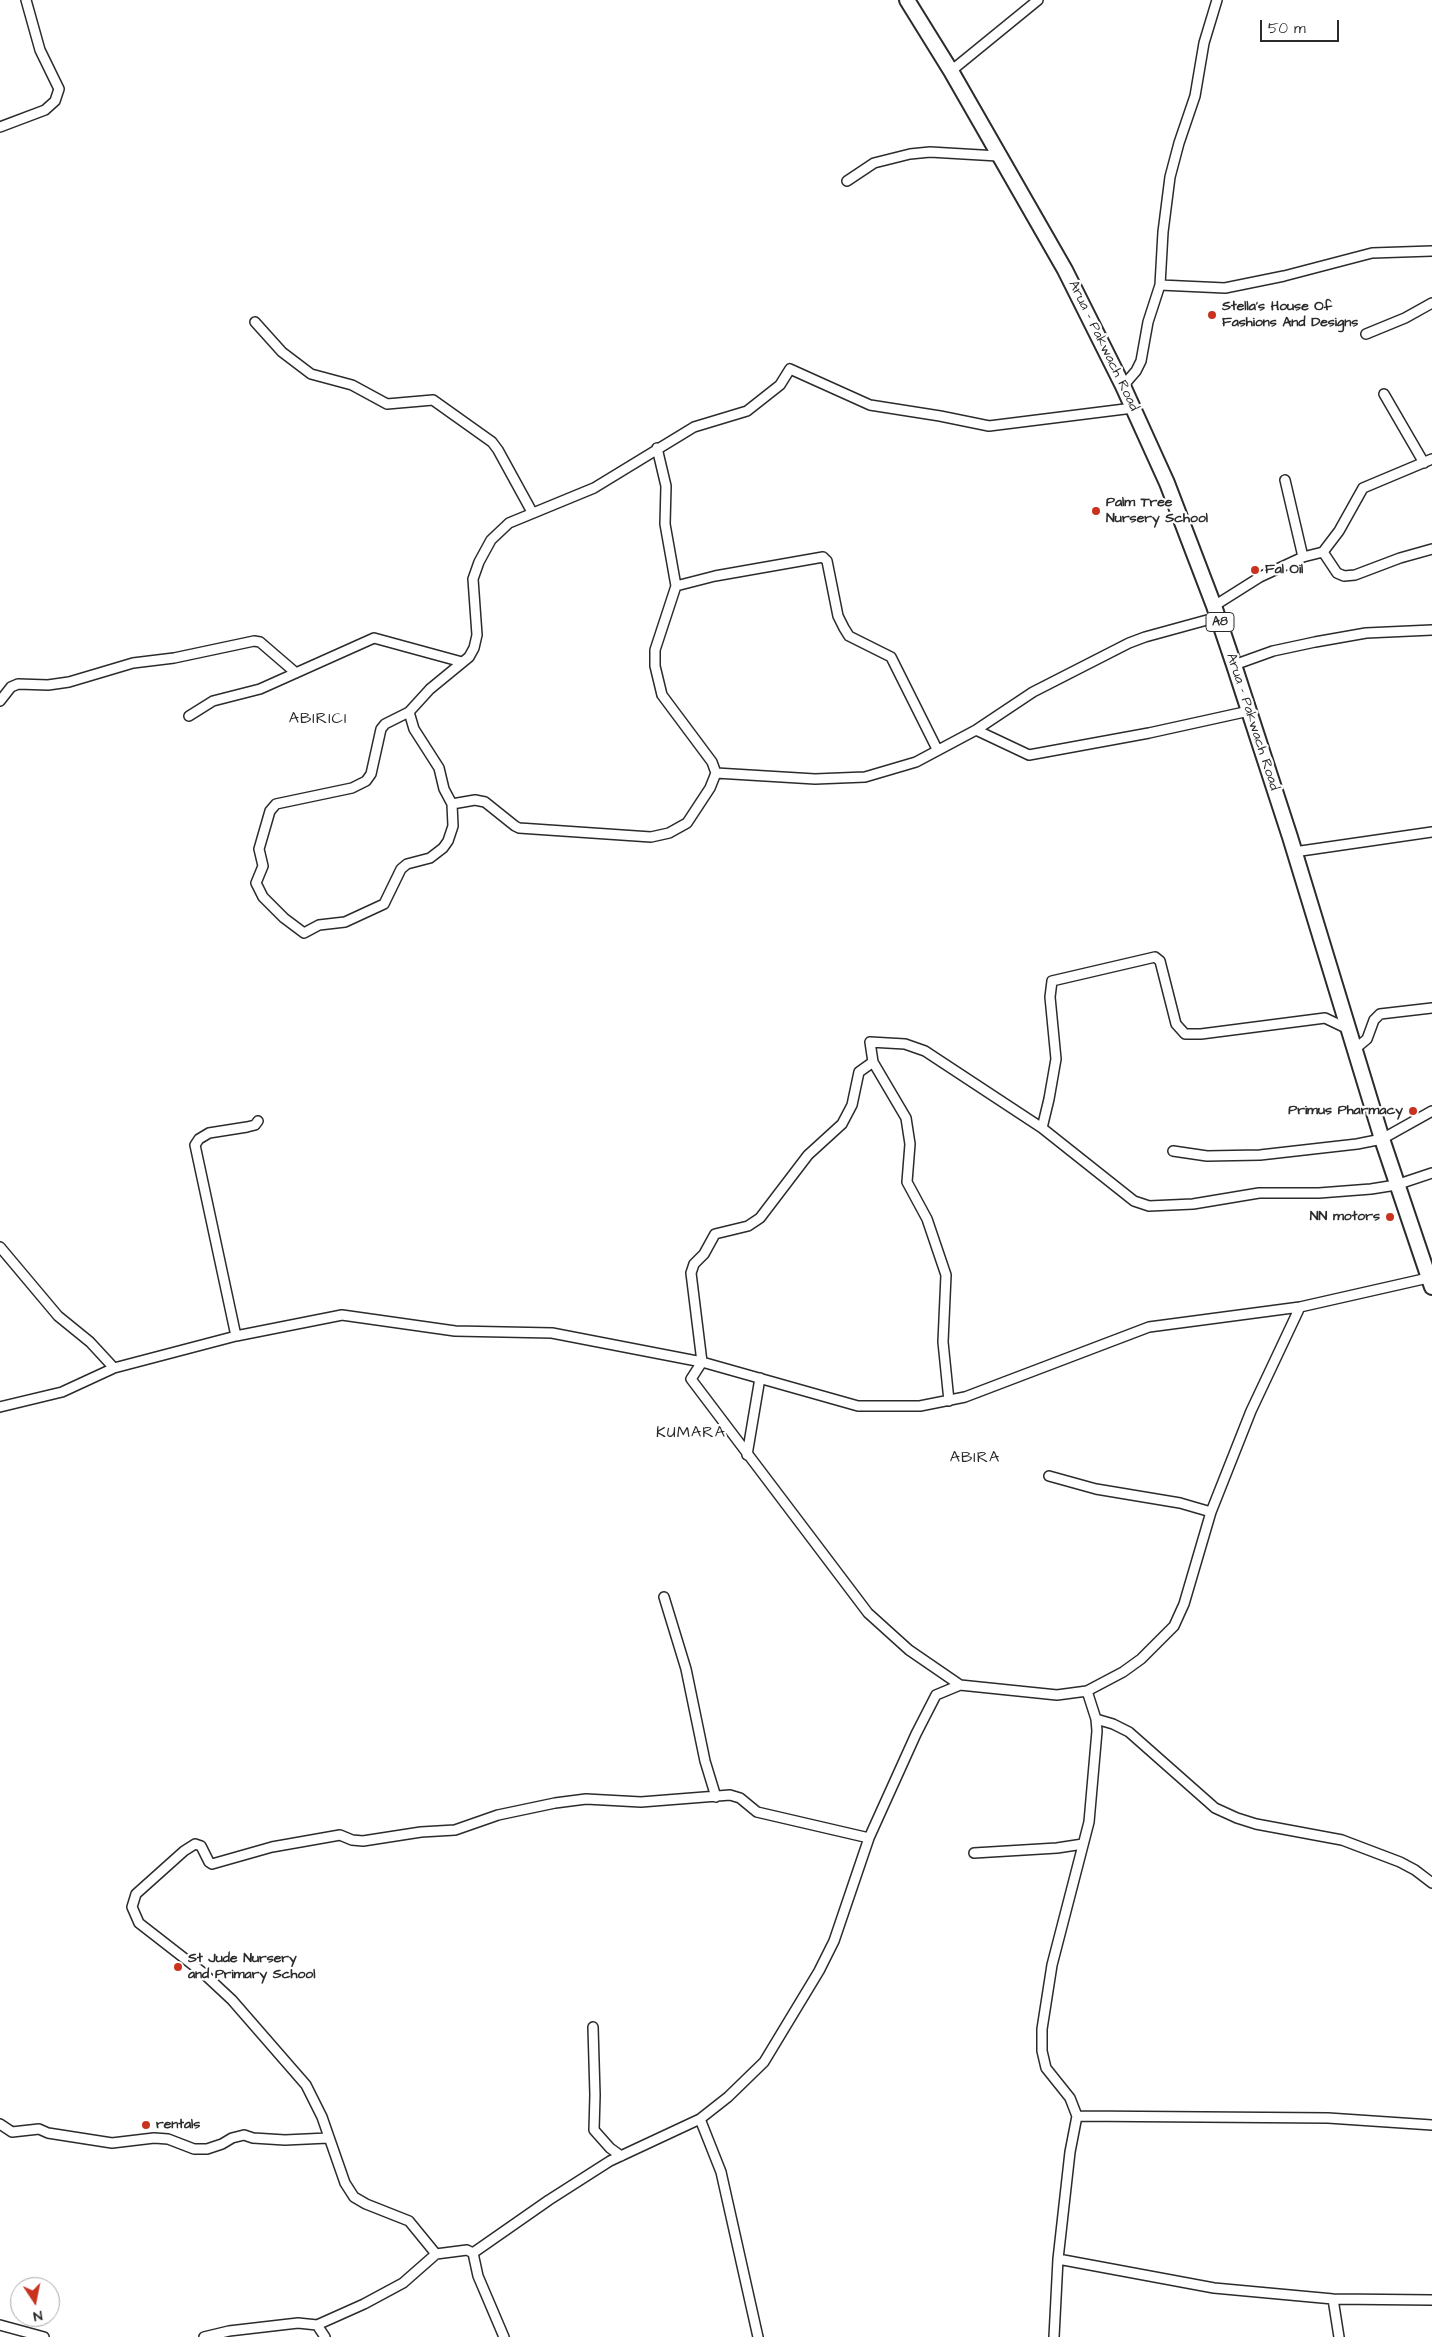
<!DOCTYPE html>
<style>
body{margin:0}
#map{position:relative;width:1432px;height:2337px;overflow:hidden;background:#fff;font-family:"Architects Daughter",sans-serif}
canvas{display:block}
.north{position:absolute;left:10px;top:2277px;width:50px;height:50px;box-sizing:border-box;background:#fff;border:1px solid #aaa;border-radius:50%;rotate:169deg;font-size:14px;font-weight:700;line-height:20px;text-align:center;color:#2b2b2b}
.north::after{content:'';display:block;margin:auto;width:18px;height:22px;background:#c8321e;clip-path:polygon(50% 0,100% 100%,50% 72%,0 100%)}
.scale{position:absolute;left:1260px;top:20px;width:79px;height:22px;box-sizing:border-box;border:2px solid #2b2b2b;border-top:0;padding-left:6px;font-size:15px;line-height:18px;white-space:nowrap;color:#2b2b2b;-webkit-text-stroke:4px #fff;paint-order:stroke}
</style>
<div id="map">
<canvas width="1432" height="2337"></canvas>
<div class="north">N</div>
<div class="scale">50 m</div>
</div>
<script>
const ctx = document.querySelector('canvas').getContext('2d');
ctx.lineJoin = 'round';
function poly(rows) {
  const path = new Path2D();
  for (const r of rows) {
    path.moveTo(r[0], r[1]);
    for (let i = 2; i < r.length; i += 2) path.lineTo(r[i], r[i + 1]);
  }
  return path;
}
function strokePath(path, color, width, dash) {
  ctx.strokeStyle = color;
  ctx.lineWidth = width;
  ctx.lineCap = dash ? 'butt' : 'round';
  ctx.setLineDash(dash || []);
  ctx.stroke(path);
}
function label(font, color, halo, rows, align = 'center') {
  ctx.font = font + ' "Architects Daughter",sans-serif';
  ctx.lineWidth = 4.5;
  ctx.setLineDash([]);
  ctx.textBaseline = 'middle';
  ctx.strokeStyle = halo;
  ctx.fillStyle = color;
  for (const [text, x, y, turn = 0] of rows) {
    ctx.save();
    ctx.translate(x, y);
    ctx.rotate((+turn || 0) * Math.PI / 180);
    ctx.textAlign = isNaN(turn) ? turn : align;
    if (halo) ctx.strokeText(text, 0, 0);
    ctx.fillText(text, 0, 0);
    ctx.restore();
  }
}
const street = poly([
 [951,71,1038,0],
 [0,127,45,110,55,101,59,89,40,50,26,0],
 [847,181,874,163,910,154,930,152,998,156],
 [1160,285,1163,232,1170,177,1179,143,1195,96,1204,43,1217,0],
 [255,322,282,352,311,374,352,385,387,404,433,400,492,442,498,450,532,512],
 [1366,334,1405,318,1432,303],
 [1123,386,1136,371,1141,361,1148,322,1160,285,1225,288,1284,276,1372,253,1432,251],
 [1384,394,1424,463],
 [1285,480,1303,557],
 [1323,552,1339,531,1363,488,1432,459],
 [676,586,715,576,823,557,827,561,838,616,844,628,849,636,891,657,937,749],
 [1214,606,1260,577,1303,557,1323,552,1337,573,1344,576,1355,575,1400,558,1432,549],
 [1234,665,1273,651,1315,642,1366,633,1432,630],
 [0,701,11,687,18,684,48,685,69,682,133,663,174,658,254,641,260,642,296,673],
 [409,712,414,729,439,768,444,789,452,804,453,826,448,841,443,848,430,858,407,864,401,869,384,904,345,922,319,925,304,933,284,918,263,897,256,883,263,866,259,849,270,811,276,804,352,788,366,781,371,774,381,729,385,724,409,712,430,689,469,657,474,648,477,635,473,579,479,562,491,540,509,523,594,488,694,427,747,411,780,385,790,369,870,405,940,416,989,426,1133,408],
 [189,716,213,701,260,689,374,638,462,662],
 [976,730,1029,755,1149,733,1249,711],
 [716,773,815,779,865,777,916,762,976,730,1033,692,1129,643,1145,637,1218,617],
 [452,804,475,800,485,802,515,826,519,828,651,837,669,833,687,823,710,788,716,773,712,762,662,695,655,666,655,650,676,586,665,524,666,486,657,448],
 [1294,852,1432,832],
 [1355,1049,1367,1039,1374,1020,1380,1014,1432,1008],
 [873,1062,859,1072,852,1105,842,1124,808,1155,760,1218,748,1226,715,1234,704,1254,694,1264,691,1273,702,1362,691,1379,868,1613,909,1650,960,1685],
 [1042,1128,1049,1099,1056,1059,1050,997,1052,981,1155,957,1160,961,1176,1024,1185,1034,1201,1034,1325,1018,1348,1029],
 [1173,1151,1207,1156,1260,1155,1357,1144,1382,1139,1432,1111],
 [0,1247,58,1316,90,1342,114,1368],
 [236,1336,195,1145,199,1139,209,1133,247,1127,255,1125,258,1121],
 [949,1401,943,1342,946,1275,927,1219,907,1182,910,1144,906,1118,873,1062,870,1042,905,1044,925,1051,1042,1128,1134,1201,1149,1206,1193,1204,1259,1193,1319,1193,1371,1189,1396,1185,1432,1173],
 [0,1407,62,1392,114,1368,236,1336,342,1315,455,1331,552,1333,702,1362,858,1406,920,1406,965,1397,1149,1327,1300,1307,1428,1278],
 [747,1455,760,1378],
 [1049,1476,1096,1489,1180,1503,1211,1512],
 [664,1597,686,1669,705,1761,716,1797],
 [1096,1719,1113,1724,1129,1732,1215,1808,1237,1818,1256,1824,1342,1840,1400,1862,1415,1870,1432,1883],
 [974,1853,1057,1848,1083,1844],
 [593,2027,595,2095,594,2130,610,2148,621,2156],
 [1077,2116,1328,2118,1432,2125],
 [700,2119,721,2172,758,2337],
 [0,2124,12,2132,39,2129,48,2133,112,2143,154,2138,168,2139,194,2149,207,2149,222,2144,232,2138,244,2135,253,2138,285,2140,328,2138],
 [473,2253,467,2250,436,2254,409,2221,366,2204,354,2197,345,2183,322,2117,306,2085,232,2000,202,1972,139,1923,132,1907,136,1894,184,1851,195,1844,201,1846,209,1862,212,1864,272,1847,340,1835,352,1840,363,1841,421,1832,455,1830,498,1815,555,1803,586,1799,641,1802,730,1795,740,1798,757,1812,869,1838],
 [1058,2259,1214,2288,1333,2299,1432,2300],
 [1333,2299,1339,2337],
 [0,2325,44,2337],
 [317,2325,364,2304,403,2283,436,2254],
 [204,2337,229,2331,298,2323,317,2325,325,2337],
 [504,2337,478,2276,473,2253,549,2200,610,2161,700,2119,728,2097,764,2062,819,1971,834,1941,869,1838,916,1734,936,1695,960,1685,1057,1695,1087,1691,1123,1672,1141,1659,1174,1626,1184,1604,1211,1512,1251,1411,1300,1307],
 [1054,2337,1058,2259,1070,2152,1077,2116,1070,2098,1046,2068,1042,2051,1042,2029,1052,1965,1089,1822,1097,1731,1096,1719,1087,1691]
]);
const primary = poly([
 [907,0,951,71,1065,270,1123,386,1167,483,1214,606,1234,665,1290,837,1382,1139,1432,1287]
]);
strokePath(street, '#2b2b2b', 12);
strokePath(primary, '#2b2b2b', 18);
strokePath(street, '#fff', 9);
strokePath(primary, '#fff', 14);
for (const [x, y, r, color] of [
 [1212,315,5,"#c8321e"],
 [1096,511,5,"#c8321e"],
 [1255,570,5,"#c8321e"],
 [1413,1111,5,"#c8321e"],
 [1390,1217,5,"#c8321e"],
 [178,1967,5,"#c8321e"],
 [146,2125,5,"#c8321e"]
]) {
  const dot = new Path2D();
  dot.arc(x, y, r, 0, 2 * Math.PI);
  ctx.fillStyle = color;
  ctx.fill(dot);
  strokePath(dot, '#fff', 2);
}
for (const [x, y, w] of [
 [1220,622,28]
]) {
  const box = new Path2D();
  box.roundRect(x - w / 2, y - 9.5, w, 19, 4);
  ctx.fillStyle = '#fff';
  ctx.fill(box);
  strokePath(box, '#2b2b2b', 1);
}
label('bold 12px', '#2b2b2b', null, [
 ["A8",1220,622]
]);
label('bold 14px', '#2b2b2b', '#fff', [
 ["Stella's House Of",1222,307],
 ["Fashions And Designs",1222,323],
 ["Palm Tree",1106,503],
 ["Nursery School",1106,519],
 ["Fal Oil",1265,570],
 ["Primus Pharmacy",1403,1111,"right"],
 ["NN motors",1380,1217,"right"],
 ["St Jude Nursery",188,1959],
 ["and Primary School",188,1975],
 ["rentals",156,2125]
], 'left');
label('14px', '#2b2b2b', '#fff', [
 ["Arua - Pakwach Road",1103,346,64],
 ["Arua - Pakwach Road",1252,722,72]
]);
ctx.letterSpacing = '1px';
label('16px', '#2b2b2b', '#fff', [
 ["ABIRICI",318,720],
 ["KUMARA",691,1434],
 ["ABIRA",975,1459]
]);
ctx.letterSpacing = '0px';
</script>
